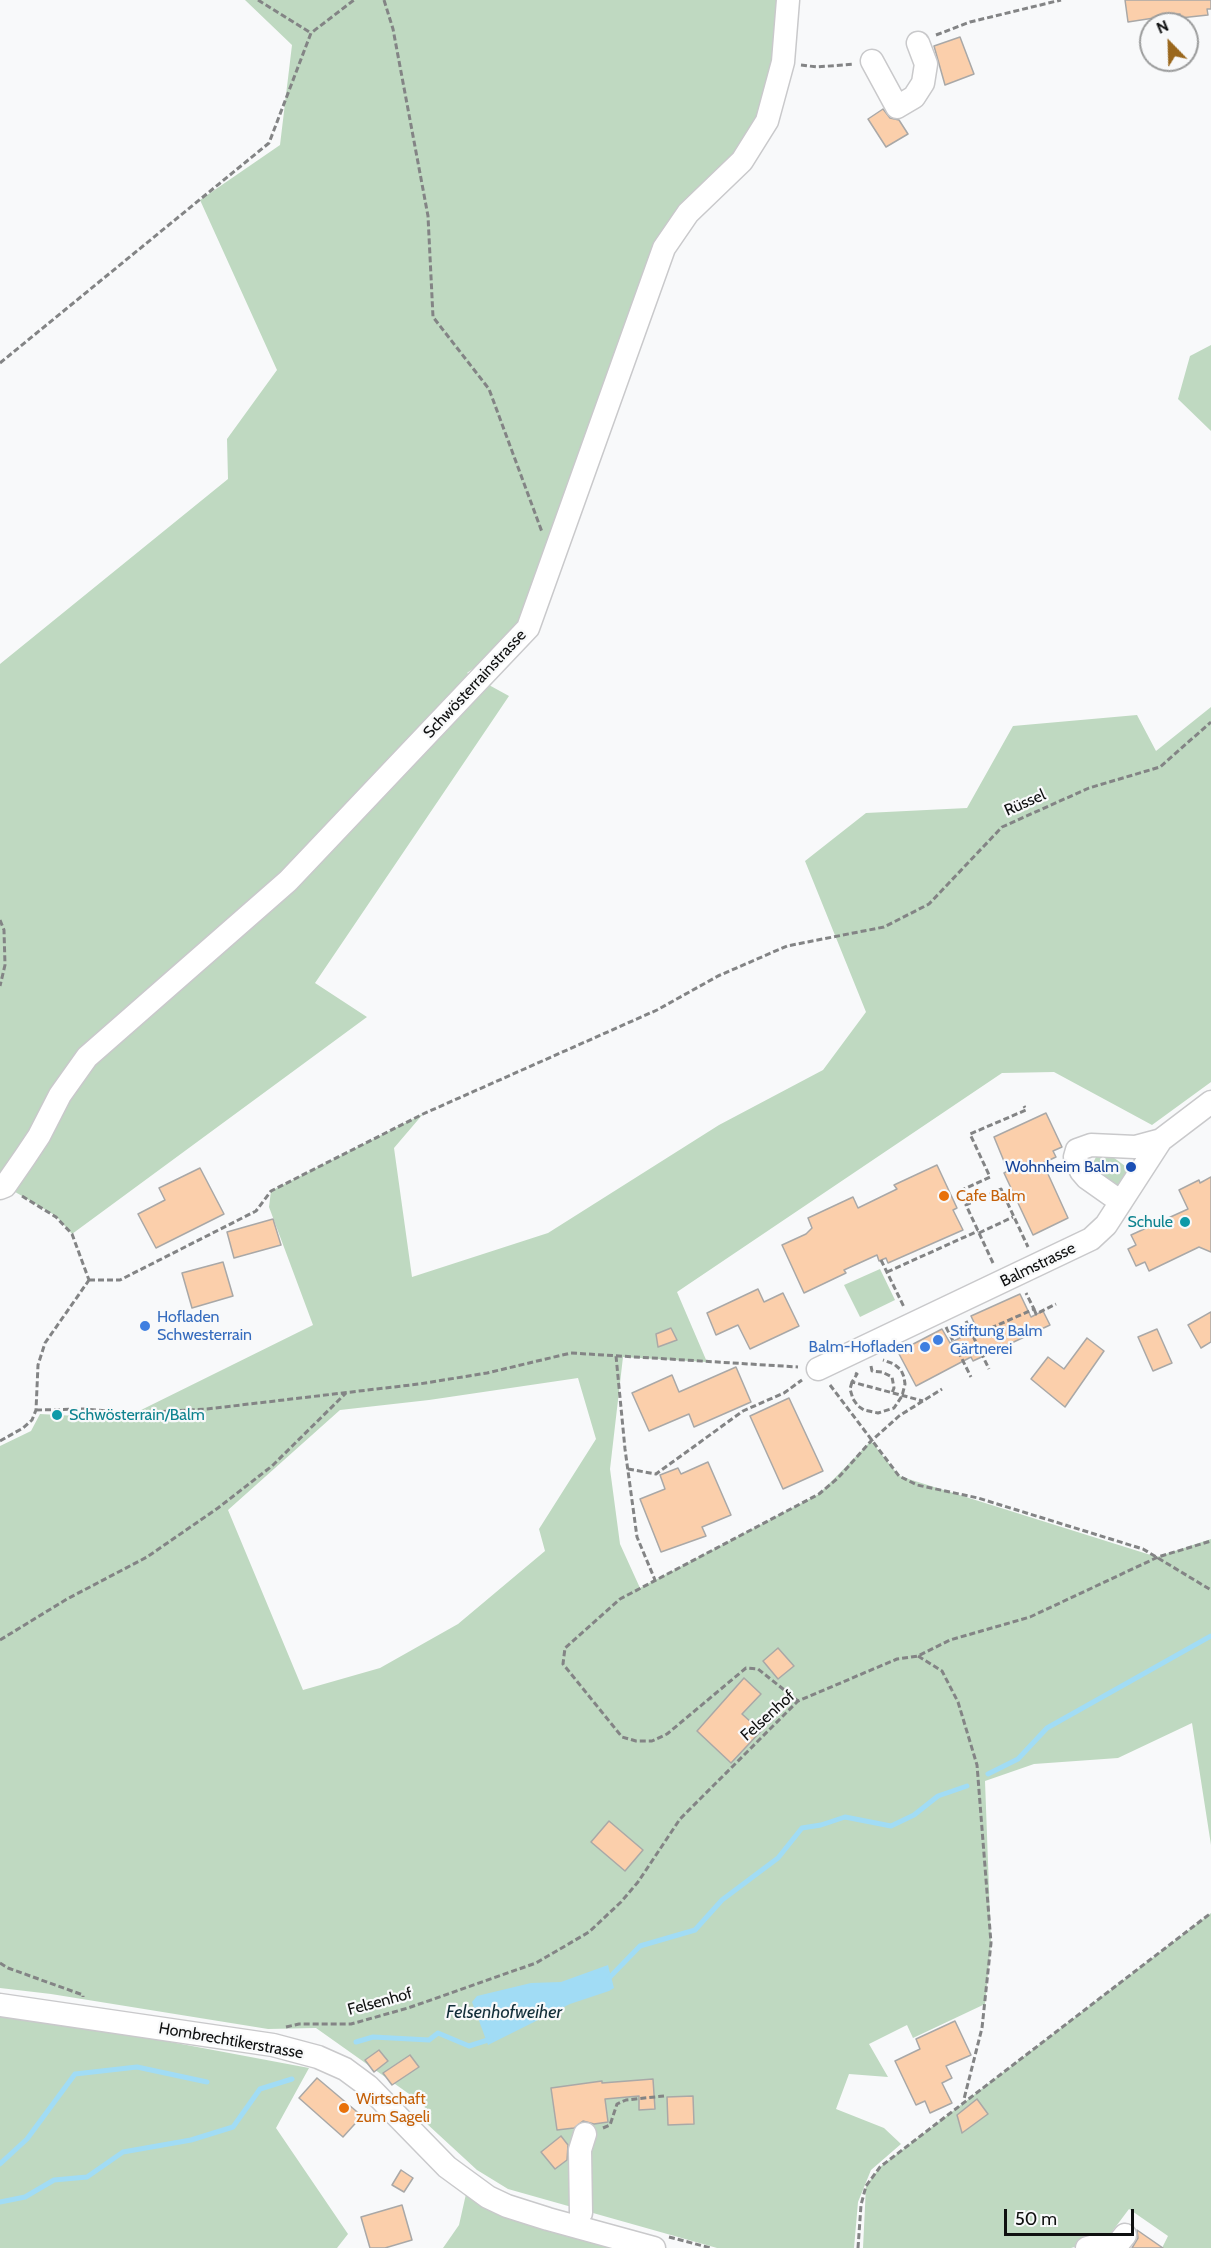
<!DOCTYPE html>
<meta charset="utf-8">
<style>
body{margin:0}
#map{position:relative;width:1211px;height:2248px;overflow:hidden;background:#f8f9fa;font-family:Cabin,sans-serif}
canvas{display:block}
.north{position:absolute;left:1139px;top:12px;width:60px;height:60px;box-sizing:border-box;background:#f8f9fa;border:2px solid #9b9c9c;border-radius:50%;rotate:337deg;font-size:16px;font-weight:700;line-height:24px;text-align:center;color:#0f1010}
.north::after{content:'';display:block;margin:auto;width:21px;height:27px;background:#9a671c;clip-path:polygon(50% 0,100% 100%,50% 72%,0 100%)}
.scale{position:absolute;left:1004px;top:2209px;width:130px;height:27px;box-sizing:border-box;border:3px solid #0f1010;border-top:0;padding-left:8px;font-size:18px;line-height:21px;white-space:nowrap;color:#0f1010;-webkit-text-stroke:4px #f8f9fa;paint-order:stroke}
</style>
<div id="map">
<canvas width="1211" height="2248"></canvas>
<div class="north">N</div>
<div class="scale">50 m</div>
</div>
<script>
const ctx = document.querySelector('canvas').getContext('2d');
ctx.lineJoin = 'round';
function fill(path, color) {
  ctx.fillStyle = color;
  ctx.fill(path, 'evenodd');
}
function poly(rows) {
  const path = new Path2D();
  for (const r of rows) {
    path.moveTo(r[0], r[1]);
    for (let i = 2; i < r.length; i += 2) path.lineTo(r[i], r[i + 1]);
  }
  return path;
}
function strokePath(path, color, width, dash) {
  ctx.strokeStyle = color;
  ctx.lineWidth = width;
  ctx.lineCap = dash ? 'butt' : 'round';
  ctx.setLineDash(dash || []);
  ctx.stroke(path);
}
function label(font, color, halo, rows, align = 'center') {
  ctx.font = font + ' Cabin,sans-serif';
  ctx.lineWidth = 4.5;
  ctx.setLineDash([]);
  ctx.textBaseline = 'middle';
  ctx.strokeStyle = halo;
  ctx.fillStyle = color;
  for (const [text, x, y, turn = 0] of rows) {
    ctx.save();
    ctx.translate(x, y);
    ctx.rotate((+turn || 0) * Math.PI / 180);
    ctx.textAlign = isNaN(turn) ? turn : align;
    if (halo) ctx.strokeText(text, 0, 0);
    ctx.fillText(text, 0, 0);
    ctx.restore();
  }
}
fill(poly([
 [245,0,788,0,767,121,688,213,528,628,467,673,509,696,315,983,367,1017,72,1234,56,1216,5,1186,0,1188,0,664,228,479,227,439,277,370,200,200,280,145,292,45],
 [1211,345,1211,431,1178,399,1190,356],
 [1211,707,1211,1082,1152,1125,1054,1072,1002,1073,677,1292,707,1362,623,1357,610,1469,620,1544,640,1588,819,1494,871,1441,899,1476,1157,1557,1211,1539,1211,1845,1192,1723,1118,1758,1034,1764,985,1781,991,1943,985,2004,913,2038,907,2025,869,2044,888,2077,849,2074,836,2109,884,2128,901,2144,871,2170,858,2202,854,2248,717,2248,508,2189,477,2170,426,2123,424,2098,419,2101,316,2028,268,2029,51,1994,0,1988,0,1446,31,1431,40,1414,95,1417,135,1413,313,1325,269,1207,271,1191,423,1114,394,1148,412,1277,548,1233,719,1125,823,1070,866,1012,805,861,866,813,967,808,1013,726,1137,715,1156,751],
 [578,1378,596,1439,539,1529,545,1551,458,1624,380,1668,303,1690,228,1510,340,1410,429,1400],
 [1101,1155,1113,1157,1129,1169,1129,1172,1118,1186,1093,1169,1093,1163,1096,1157],
 [880,1269,895,1300,860,1317,844,1285],
 [1211,1913,1211,2248,1162,2248,1168,2236,1129,2209,1108,2237,1071,2248,863,2248,866,2186,880,2167],
 [0,2016,160,2040,309,2068,276,2128,348,2234,337,2248,0,2248],
 [466,2194,627,2248,443,2248,459,2225]
]), '#bfd9c1');
fill(poly([
 [608,1965,614,1988,609,1991,570,2004,488,2045,472,2002,477,1996,531,1983,561,1982]
]), '#a1dcf5');
strokePath(poly([
 [988,1774,1018,1759,1047,1728,1211,1636],
 [608,1979,640,1946,695,1930,722,1900,778,1858,802,1828,821,1825,845,1817,891,1826,914,1815,938,1796,967,1786],
 [356,2042,373,2037,429,2040,438,2033,469,2046,491,2039],
 [0,2164,27,2139,75,2074,137,2067,207,2082],
 [0,2202,25,2197,54,2180,87,2177,123,2152,191,2140,233,2127,260,2089,292,2079]
]), '#a1dcf5', 5);
const building = poly([
 [1125,0,1211,0,1211,9,1207,9,1208,15,1180,18,1180,14,1128,22,1125,0],
 [960,37,974,74,945,85,934,46,960,37],
 [883,109,890,118,899,120,908,134,886,147,868,119,883,109],
 [1046,1113,1062,1147,1053,1151,1056,1157,1043,1163,1068,1218,1033,1235,1004,1173,1008,1171,994,1137,1046,1113],
 [937,1165,957,1208,953,1210,963,1230,888,1263,886,1258,879,1261,877,1255,844,1270,846,1273,804,1293,782,1245,806,1234,812,1228,808,1218,853,1197,858,1208,897,1189,894,1185,937,1165],
 [200,1168,224,1214,156,1248,138,1214,165,1200,159,1188,200,1168],
 [1211,1177,1211,1252,1199,1247,1149,1271,1145,1262,1136,1266,1128,1249,1136,1245,1131,1235,1188,1209,1179,1190,1199,1180,1200,1183,1211,1177],
 [273,1219,281,1245,234,1258,227,1232,273,1219],
 [223,1262,233,1296,192,1308,182,1273,223,1262],
 [758,1289,764,1302,783,1293,799,1326,750,1349,738,1325,716,1335,707,1313,758,1289],
 [1020,1294,1031,1317,1043,1311,1050,1325,973,1361,971,1357,916,1386,898,1352,942,1329,950,1343,977,1329,971,1316,1020,1294],
 [1211,1312,1211,1342,1201,1348,1188,1325,1211,1312],
 [671,1328,677,1340,658,1347,656,1334,671,1328],
 [1157,1329,1172,1363,1153,1371,1138,1337,1157,1329],
 [1087,1338,1104,1351,1065,1407,1031,1379,1048,1357,1064,1369,1087,1338],
 [736,1367,751,1402,694,1427,689,1414,649,1431,632,1393,672,1375,679,1392,736,1367],
 [789,1398,823,1471,783,1489,750,1416,789,1398],
 [708,1462,731,1515,702,1527,706,1536,661,1552,640,1499,665,1489,660,1475,678,1468,681,1474,708,1462],
 [778,1648,794,1666,778,1679,763,1661,778,1648],
 [744,1678,761,1694,742,1714,761,1731,731,1763,697,1731,744,1678],
 [609,1821,643,1850,625,1871,591,1842,609,1821],
 [955,2021,971,2055,946,2066,952,2078,942,2083,952,2103,930,2113,925,2101,916,2105,895,2061,920,2049,916,2039,955,2021],
 [379,2050,388,2061,374,2072,365,2060,379,2050],
 [410,2055,419,2067,392,2085,383,2073,410,2055],
 [317,2078,362,2116,343,2137,299,2098,317,2078],
 [653,2079,655,2109,639,2110,639,2096,605,2099,608,2122,594,2124,583,2121,574,2128,557,2130,551,2088,602,2081,602,2083,653,2079],
 [693,2096,694,2124,668,2125,667,2097,693,2096],
 [977,2099,988,2114,962,2133,957,2115,977,2099],
 [561,2136,568,2145,567,2160,555,2169,541,2152,561,2136],
 [401,2170,413,2178,404,2192,392,2185,401,2170],
 [402,2205,412,2240,385,2248,370,2248,361,2217,402,2205],
 [1137,2230,1163,2248,1132,2248,1138,2238,1137,2230]
]);
fill(building, '#fbcfab');
strokePath(building, '#a9a8a7', 1.5);
const minor = poly([
 [872,61,897,107,914,97,923,83,926,64,918,43],
 [0,1188,5,1186,25,1157,39,1136,60,1095,87,1057,288,881,528,628,664,248,688,213,742,161,767,121,783,62,788,0],
 [1121,1202,1087,1178,1081,1171,1075,1157,1077,1150,1091,1145,1135,1147,1161,1140],
 [818,1369,1091,1239,1106,1225,1161,1140,1211,1102],
 [0,2005,273,2045,318,2057,345,2069,368,2086,447,2167,488,2197,507,2206,548,2219,654,2248],
 [581,2213,580,2150,585,2134],
 [1087,2248,1098,2245,1116,2246,1125,2235]
]);
strokePath(minor, '#c9c9cb', 25);
strokePath(poly([
 [258,0,311,33],
 [384,0,393,29,428,216,433,317,489,389,542,532],
 [936,35,970,22,1061,0],
 [801,65,817,67,854,64],
 [0,363,269,143,311,33,354,0],
 [0,920,4,930,5,965,0,986],
 [960,1191,990,1177,970,1134,1026,1110,1024,1106],
 [22,1196,56,1217,72,1234,89,1280],
 [979,1233,1013,1217],
 [881,1260,904,1307],
 [993,1263,966,1205,1001,1189,1028,1247],
 [887,1272,978,1231],
 [89,1280,120,1280,256,1211,271,1191,423,1114,657,1010,718,976,787,946,884,927,929,904,1002,827,1089,788,1160,767,1211,722],
 [1034,1309,1036,1314,1056,1304],
 [966,1321,973,1336,1034,1309,1026,1293],
 [946,1327,971,1377],
 [973,1336,989,1369],
 [951,1337,969,1328],
 [616,1356,625,1449,637,1537,655,1580],
 [871,1366,872,1371,882,1372,892,1377,894,1388,892,1393],
 [855,1373,857,1374,852,1382,923,1401],
 [852,1382,850,1389,853,1399,858,1406,864,1410,878,1413,894,1408,902,1396,905,1384,904,1377,901,1370,894,1364,883,1360],
 [830,1385,899,1476,917,1485,978,1498,1143,1549,1211,1590],
 [36,1410,84,1409,135,1413,207,1409,419,1384,487,1373,571,1353,798,1367],
 [0,1441,23,1428,32,1420,36,1410,38,1365,45,1343,89,1280],
 [628,1469,656,1474,743,1411,784,1393,802,1380],
 [0,1640,67,1599,147,1557,218,1508,272,1466,346,1393],
 [918,1656,942,1671,958,1702,977,1765,991,1943,982,2028,964,2099],
 [798,1701,758,1669,746,1668,667,1734,652,1741,636,1741,622,1737,563,1664,565,1648,620,1599,819,1494,838,1478,871,1441,899,1416,942,1389],
 [0,1963,8,1968,83,1995,83,1997],
 [286,2027,299,2024,351,2024,408,2008,536,1963,589,1932,621,1902,638,1882,680,1819,798,1701,897,1659,918,1656,950,1640,1030,1617,1158,1557,1211,1541],
 [603,2128,610,2125,617,2104,626,2100,664,2096],
 [669,2237,711,2248],
 [858,2248,861,2205,866,2186,880,2167,1211,1913]
]), '#838485', 3, [6, 3]);
strokePath(minor, '#fff', 22);
for (const [x, y, r, color] of [
 [1131,1167,6,"#1a4fb4"],
 [944,1196,6,"#e8710a"],
 [1185,1222,6,"#0f9aa8"],
 [145,1326,6,"#3f7fe0"],
 [938,1340,6,"#3f7fe0"],
 [925,1347,6,"#3f7fe0"],
 [57,1415,6,"#0f9aa8"],
 [344,2108,6,"#e8710a"]
]) {
  const dot = new Path2D();
  dot.arc(x, y, r, 0, 2 * Math.PI);
  ctx.fillStyle = color;
  ctx.fill(dot);
  strokePath(dot, '#f8f9fa', 2);
}
label('16px', '#0f1010', '#f8f9fa', [
 ["Schwösterrainstrasse",475,684,-47],
 ["Rüssel",1025,803,-24],
 ["Balmstrasse",1038,1265,-26],
 ["Felsenhof",768,1716,-42],
 ["Felsenhof",380,2002,-15],
 ["Hombrechtikerstrasse",231,2041,10]
]);
label('16px', '#164399', '#f8f9fa', [
 ["Wohnheim Balm",1119,1167]
], 'right');
label('16px', '#c56008', '#f8f9fa', [
 ["Cafe Balm",956,1196],
 ["Wirtschaft",356,2099],
 ["zum Sageli",356,2117]
], 'left');
label('16px', '#0d838f', '#f8f9fa', [
 ["Schule",1173,1222],
 ["Schwösterrain/Balm",69,1415,"left"]
], 'right');
label('16px', '#366cbe', '#f8f9fa', [
 ["Hofladen",157,1317],
 ["Schwesterrain",157,1335],
 ["Stiftung Balm",950,1331],
 ["Gärtnerei",950,1349],
 ["Balm-Hofladen",913,1347,"right"]
], 'left');
label('italic 18px', '#122e39', '#f8f9fa', [
 ["Felsenhofweiher",504,2013]
]);
</script>
